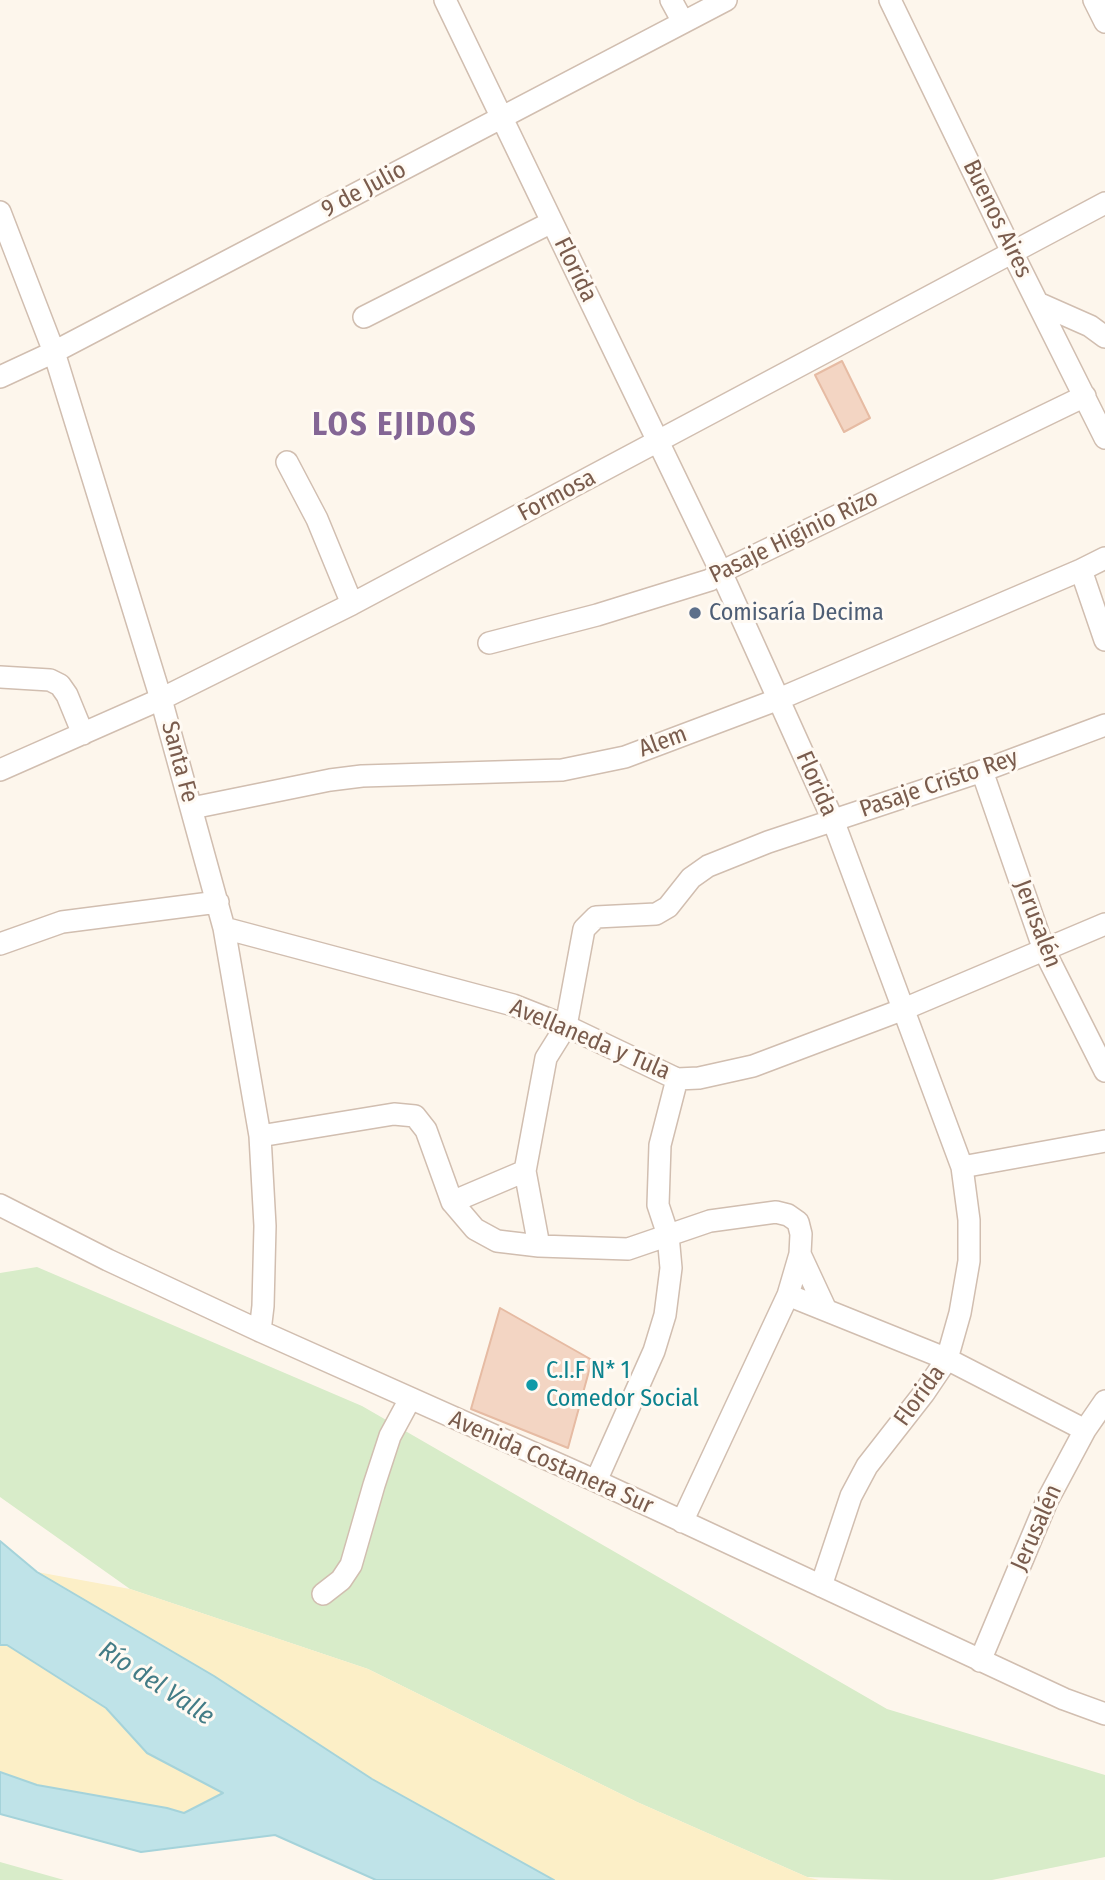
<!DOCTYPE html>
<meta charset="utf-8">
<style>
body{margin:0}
canvas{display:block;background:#fdf6ec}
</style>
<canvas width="1105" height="1880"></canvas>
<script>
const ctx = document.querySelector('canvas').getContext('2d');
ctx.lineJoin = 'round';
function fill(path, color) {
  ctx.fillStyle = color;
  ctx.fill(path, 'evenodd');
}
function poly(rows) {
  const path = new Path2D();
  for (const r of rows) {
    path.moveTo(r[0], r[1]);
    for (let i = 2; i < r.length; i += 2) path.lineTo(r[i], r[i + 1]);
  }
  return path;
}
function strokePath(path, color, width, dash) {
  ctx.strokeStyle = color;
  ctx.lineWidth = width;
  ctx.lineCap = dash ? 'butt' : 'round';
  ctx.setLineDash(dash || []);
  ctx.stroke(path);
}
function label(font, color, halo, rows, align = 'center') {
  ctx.font = font + ' "Fira Sans Condensed",sans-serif';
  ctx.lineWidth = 6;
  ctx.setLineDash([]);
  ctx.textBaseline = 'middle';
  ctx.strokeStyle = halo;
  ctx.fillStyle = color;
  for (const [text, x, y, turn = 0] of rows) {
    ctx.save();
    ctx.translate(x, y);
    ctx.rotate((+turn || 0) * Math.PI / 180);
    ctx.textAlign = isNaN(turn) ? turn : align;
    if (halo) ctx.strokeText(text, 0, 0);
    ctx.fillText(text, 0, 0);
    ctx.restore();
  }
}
fill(poly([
 [37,1267,362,1406,887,1709,1105,1775,1105,1857,992,1880,894,1880,807,1877,637,1802,368,1669,130,1589,0,1497,0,1273],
 [0,1862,64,1880,0,1880]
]), '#d8ecc9');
fill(poly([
 [37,1572,130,1589,368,1669,637,1802,807,1877,819,1880,554,1880,372,1779,214,1676],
 [0,1645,7,1645,106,1708,148,1753,223,1793,184,1813,167,1808,37,1785,0,1772]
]), '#fcefc7');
const water = poly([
 [0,1541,37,1572,214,1676,372,1779,554,1880,376,1880,275,1835,141,1852,0,1814,0,1772,37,1785,167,1808,184,1813,223,1793,147,1753,106,1708,7,1645,0,1645,0,1541]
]);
fill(water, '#bfe3e8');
strokePath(water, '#a5d3da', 2);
const building = poly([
 [842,361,870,418,844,432,815,375,842,361],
 [500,1308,592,1360,568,1448,471,1409,500,1308]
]);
fill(building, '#f3d5c3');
strokePath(building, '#e6bba3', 2);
const minor = poly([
 [445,0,721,572,833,820,962,1167,969,1220,969,1261,960,1313,947,1359,924,1393,867,1466,851,1496,821,1586],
 [671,0,683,22],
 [890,0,1012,252,1105,438],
 [1094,0,1105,22],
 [0,212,54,352,161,699,224,928,260,1136,265,1226,263,1306,260,1331],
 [1038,303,1090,326,1105,337],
 [364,317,552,222],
 [0,377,54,352,726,0],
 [287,462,317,519,352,604],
 [1081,570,1105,640],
 [489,643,597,615,710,580,721,572,1085,396],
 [0,677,50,680,60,685,67,695,83,734],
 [0,770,161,699,352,604,1105,203],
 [982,771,1044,950,1105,1071],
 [192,808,330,780,362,776,562,770,625,757,779,699,1081,570,1105,558],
 [224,928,513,1005,566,1026,677,1079,699,1078,753,1066,904,1009,1105,924],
 [0,944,62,922,218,902],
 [260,1136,394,1114,415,1116,426,1130,452,1202,475,1229,497,1241,539,1246,628,1249,710,1221,776,1212,788,1215,798,1222,801,1234,800,1254,788,1295,682,1522],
 [962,1167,1105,1141],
 [452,1202,525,1171],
 [0,1205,108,1260,260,1331,596,1481,1064,1699,1105,1714],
 [539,1246,525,1171,546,1058,566,1026,584,929,596,917,656,914,668,907,691,878,708,866,768,842,982,771,1105,725],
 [800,1254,826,1310],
 [788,1295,947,1359,1085,1430],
 [596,1481,654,1351,665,1315,671,1268,668,1235,658,1205,660,1145,677,1079],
 [323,1594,341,1580,351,1565,374,1485,390,1436,410,1399],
 [980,1661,1047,1501,1085,1430,1105,1401]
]);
strokePath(minor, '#d1beb0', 24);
strokePath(minor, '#fff', 21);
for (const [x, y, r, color] of [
 [695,613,7,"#5c6f8a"],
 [532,1385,7,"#0f9aa8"]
]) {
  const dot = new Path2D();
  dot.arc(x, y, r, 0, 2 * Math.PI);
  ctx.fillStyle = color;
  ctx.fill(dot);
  strokePath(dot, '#fffaf3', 2.5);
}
label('24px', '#7a5c4d', '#fffaf3', [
 ["9 de Julio",364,190,-28],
 ["Buenos Aires",997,219,64],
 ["Florida",575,270,64],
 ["Formosa",557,496,-28],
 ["Pasaje Higinio Rizo",794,537,-26],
 ["Alem",663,742,-20],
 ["Santa Fe",179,762,75],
 ["Florida",816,784,66],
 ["Pasaje Cristo Rey",939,784,-19],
 ["Jerusalén",1037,924,69],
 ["Avellaneda y Tula",590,1040,23],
 ["Florida",920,1396,-54],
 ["Avenida Costanera Sur",551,1463,24],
 ["Jerusalén",1037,1528,-66]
]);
label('24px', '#4e5e75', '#fffaf3', [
 ["Comisaría Decima",709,613]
], 'left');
label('24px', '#0d838f', '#fffaf3', [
 ["C.I.F N* 1",546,1371],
 ["Comedor Social",546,1399]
], 'left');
label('italic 26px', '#437c86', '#fffaf3', [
 ["Río del Valle",156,1684,33]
]);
ctx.letterSpacing = '2px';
label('bold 32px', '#846695', '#fffaf3', [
 ["LOS EJIDOS",395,426]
]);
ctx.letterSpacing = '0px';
</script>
